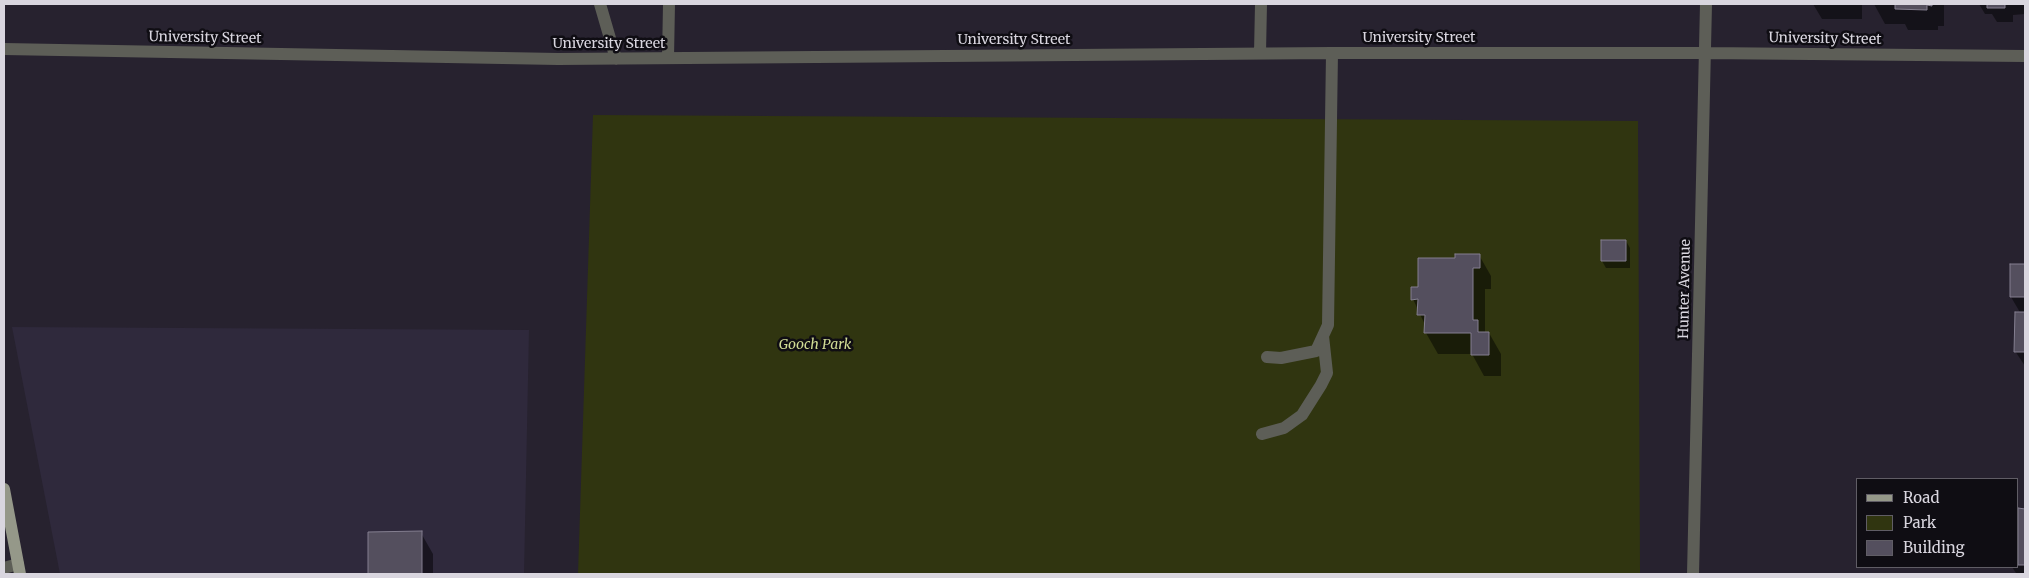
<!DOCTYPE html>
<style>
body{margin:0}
#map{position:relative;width:2029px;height:578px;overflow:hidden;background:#27222f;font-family:Merriweather,serif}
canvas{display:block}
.frame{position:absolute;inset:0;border:5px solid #d9d6df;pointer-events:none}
.legend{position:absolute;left:1856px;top:478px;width:162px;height:90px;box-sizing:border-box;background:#0f0d13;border:1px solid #605d65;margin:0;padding:6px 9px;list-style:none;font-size:15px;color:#d9d6df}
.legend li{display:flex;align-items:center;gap:10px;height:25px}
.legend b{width:25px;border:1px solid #605d65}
</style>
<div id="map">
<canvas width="2029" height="578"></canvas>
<div class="frame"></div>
<ul class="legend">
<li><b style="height:6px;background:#959889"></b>Road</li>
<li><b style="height:14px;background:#303510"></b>Park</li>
<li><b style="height:14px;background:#544f5e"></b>Building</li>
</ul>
</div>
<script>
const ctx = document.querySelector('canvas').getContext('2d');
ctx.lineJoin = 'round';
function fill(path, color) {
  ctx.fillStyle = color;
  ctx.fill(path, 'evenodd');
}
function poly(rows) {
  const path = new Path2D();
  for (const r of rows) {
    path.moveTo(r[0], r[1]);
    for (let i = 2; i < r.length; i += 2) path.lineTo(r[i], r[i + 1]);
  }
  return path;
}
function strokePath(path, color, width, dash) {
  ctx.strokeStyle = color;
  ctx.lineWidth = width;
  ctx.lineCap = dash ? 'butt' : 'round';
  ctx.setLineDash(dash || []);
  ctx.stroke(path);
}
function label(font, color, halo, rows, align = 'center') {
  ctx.font = font + ' Merriweather,serif';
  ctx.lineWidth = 5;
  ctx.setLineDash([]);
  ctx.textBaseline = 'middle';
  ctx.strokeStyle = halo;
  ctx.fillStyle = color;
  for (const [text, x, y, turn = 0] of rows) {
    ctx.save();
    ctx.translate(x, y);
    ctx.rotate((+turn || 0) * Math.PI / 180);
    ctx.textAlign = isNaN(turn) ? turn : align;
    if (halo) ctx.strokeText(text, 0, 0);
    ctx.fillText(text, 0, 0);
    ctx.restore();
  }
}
fill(poly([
 [12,327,529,330,524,574,60,574]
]), '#2f293c');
fill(poly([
 [593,115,1638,121,1640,574,578,574]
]), '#303510');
fill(poly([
 [1813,4,1862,4,1862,19,1822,19],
 [1874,4,1944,4,1944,26,1938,26,1938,30,1908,30,1905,24,1885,24],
 [1979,4,2025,4,2025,14,2013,15,2013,22,1997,22,1992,14,1985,14],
 [1626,241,1630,248,1630,268,1606,268,1602,261],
 [1479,255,1491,276,1491,289,1485,289,1485,333,1489,333,1501,354,1501,376,1484,376,1472,354,1438,354,1426,333,1426,327,1413,299,1419,288,1456,259],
 [2012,265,2025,266,2025,366,2015,351,2021,314,2011,297],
 [2018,510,2025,510,2025,574,2008,574,2016,573,2012,567,2018,567],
 [421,533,433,554,433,574,370,574,369,534]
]), '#0007');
const building = poly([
 [1895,4,1932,4,1932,6,1927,5,1927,10,1895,9,1895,4],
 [1987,4,2005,4,2005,8,1987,8,1987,4],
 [1601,240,1626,240,1626,261,1601,261,1601,240],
 [1455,254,1480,254,1480,268,1473,268,1473,320,1478,320,1478,332,1489,332,1489,355,1471,355,1471,333,1424,333,1425,315,1417,315,1418,299,1411,300,1411,287,1418,287,1418,258,1455,258,1455,254],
 [2010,264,2025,264,2025,297,2010,297,2010,264],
 [2015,312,2025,312,2025,352,2014,352,2015,312],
 [2018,508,2025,509,2025,565,2018,565,2018,508],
 [422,531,422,574,368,574,368,532,422,531]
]);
fill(building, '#544f5e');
strokePath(building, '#847f90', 1);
strokePath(poly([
 [600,4,616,59],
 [4,49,558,59,1332,53,1705,53,2025,56],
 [1260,53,1261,4],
 [668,58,669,4],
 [1267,357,1281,358,1316,351,1328,325,1332,53],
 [1262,434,1284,428,1302,415,1321,385,1327,373,1323,336],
 [4,568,18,564],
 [1693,574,1706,4]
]), '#5d5e57', 12);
strokePath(poly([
 [4,489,20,574]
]), '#959889', 12);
label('14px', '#d9d6df', '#0f0d13', [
 ["University Street",205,38,1],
 ["University Street",1419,38],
 ["University Street",1825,39,1],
 ["University Street",1014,40],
 ["University Street",609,44],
 ["Hunter Avenue",1685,289,-89]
]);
label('italic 14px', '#d1dc95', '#0f0d13', [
 ["Gooch Park",815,345]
]);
</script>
